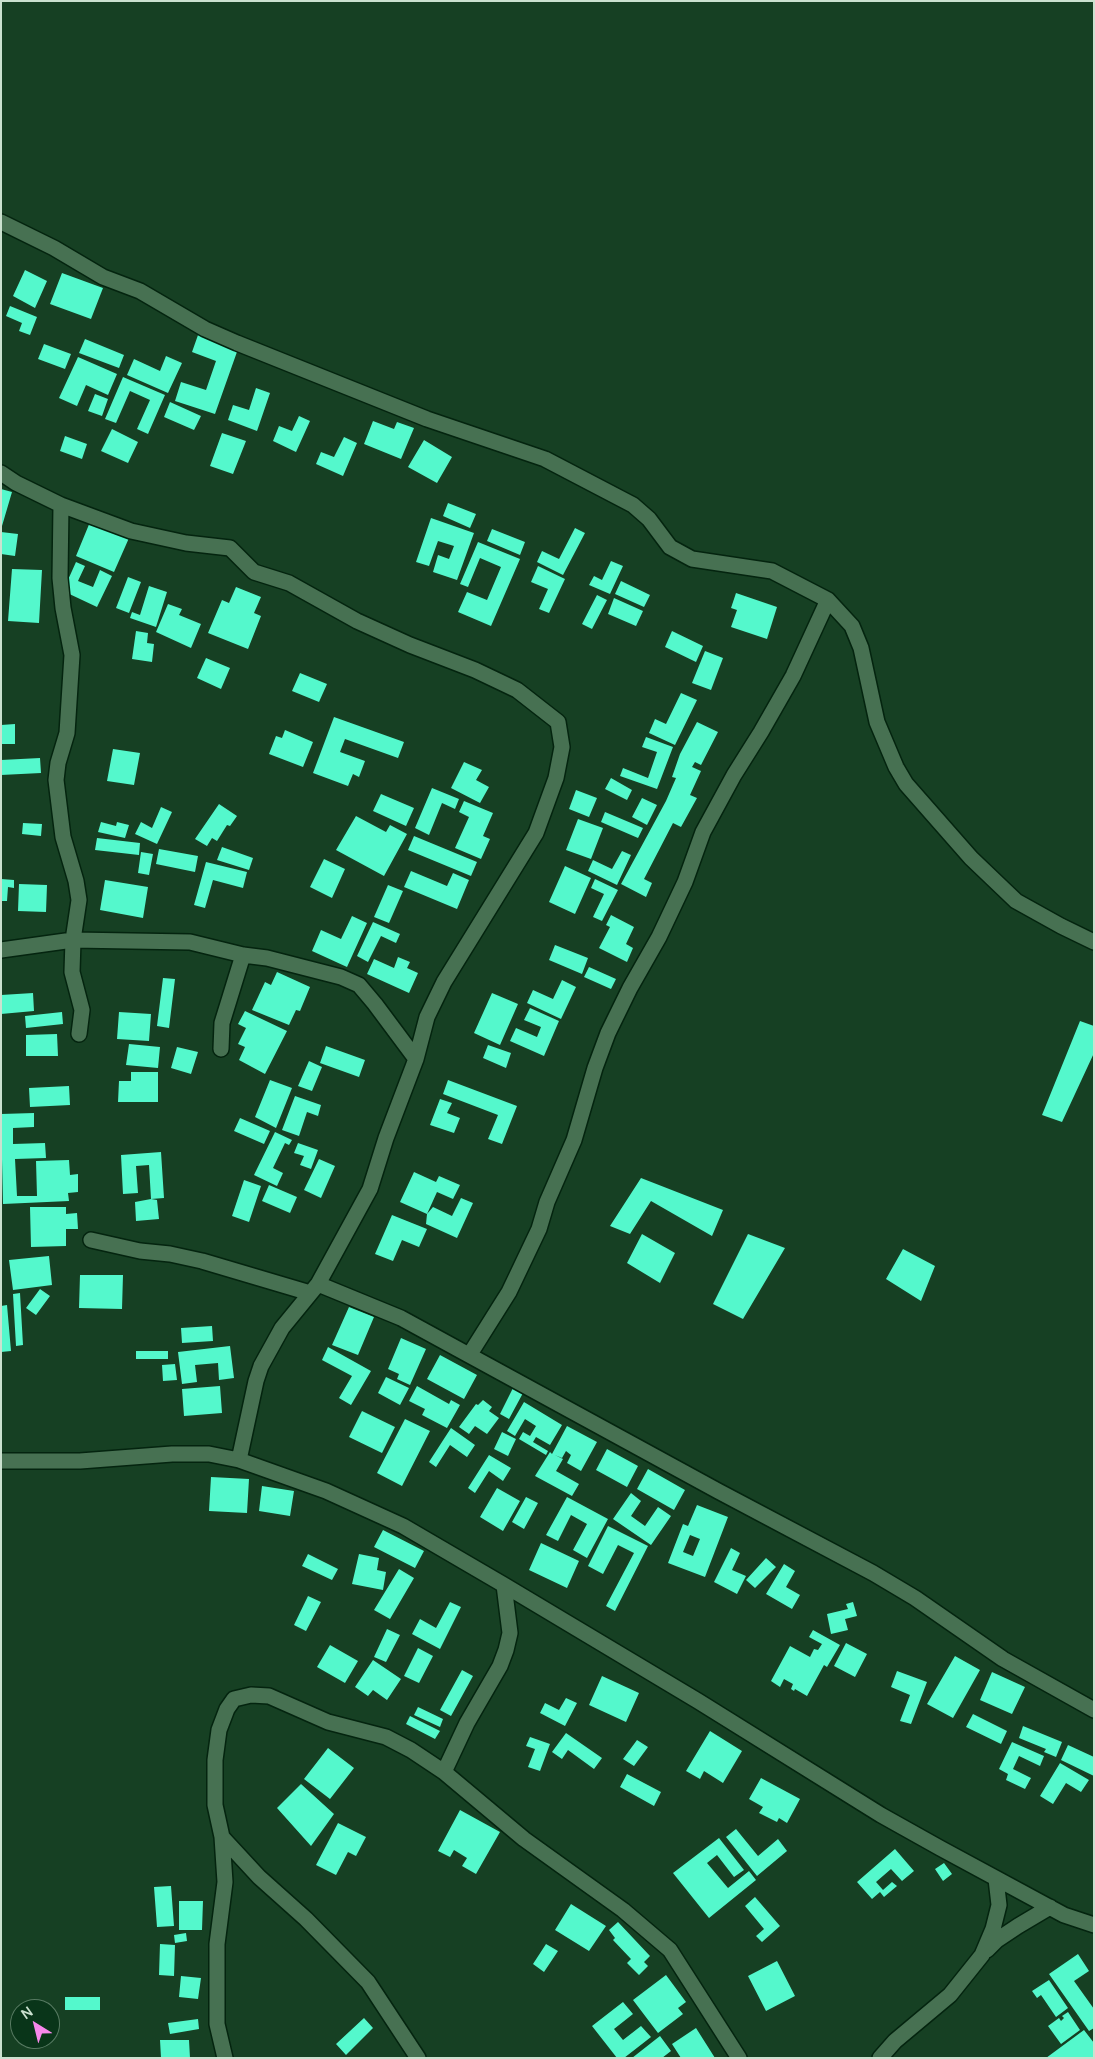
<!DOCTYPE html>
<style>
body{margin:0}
#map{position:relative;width:1095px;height:2059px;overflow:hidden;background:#164023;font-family:Manrope,sans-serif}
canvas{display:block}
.frame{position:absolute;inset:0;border:2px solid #cbe1cf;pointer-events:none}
.north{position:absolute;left:10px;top:1999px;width:50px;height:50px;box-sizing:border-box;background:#093519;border:1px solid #577a62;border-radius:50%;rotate:324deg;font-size:14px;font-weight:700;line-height:20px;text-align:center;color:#cbe1cf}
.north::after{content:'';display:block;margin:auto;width:18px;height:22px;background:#f788eb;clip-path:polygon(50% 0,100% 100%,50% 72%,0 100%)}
</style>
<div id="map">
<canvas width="1095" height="2059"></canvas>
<div class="frame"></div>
<div class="north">N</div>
</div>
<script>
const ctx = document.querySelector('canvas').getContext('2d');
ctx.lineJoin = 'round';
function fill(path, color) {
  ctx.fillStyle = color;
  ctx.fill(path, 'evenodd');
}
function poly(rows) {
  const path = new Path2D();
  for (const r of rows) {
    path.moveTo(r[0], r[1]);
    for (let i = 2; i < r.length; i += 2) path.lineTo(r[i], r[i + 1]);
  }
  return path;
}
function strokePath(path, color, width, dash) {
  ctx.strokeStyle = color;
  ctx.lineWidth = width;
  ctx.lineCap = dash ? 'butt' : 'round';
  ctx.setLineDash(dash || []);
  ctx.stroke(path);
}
fill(poly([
 [25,270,47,281,35,308,13,296],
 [62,273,103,288,91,319,50,304],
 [10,306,37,317,30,335,19,331,22,323,6,316],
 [198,335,238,349,215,414,175,401,181,382,206,390,216,361,192,352],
 [85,339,124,355,119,368,79,353],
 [44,344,71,354,65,369,38,359],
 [166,356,182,363,168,393,127,375,134,359,160,371],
 [78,357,117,374,108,395,86,385,77,406,59,398],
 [123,377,165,395,148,434,137,429,150,400,130,391,116,423,105,419],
 [256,388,270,393,257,431,228,420,233,405,249,410],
 [95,394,108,399,102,416,88,411],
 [170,402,201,416,194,430,164,417],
 [299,416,310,421,296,452,273,441,279,426,292,431],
 [373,421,394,429,397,422,414,428,401,459,364,444],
 [112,429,138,442,128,463,101,451],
 [222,433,246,441,233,474,210,466],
 [65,436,87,444,82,459,60,451],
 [344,437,357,443,343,476,316,464,321,452,334,457],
 [424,440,452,457,437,483,408,467],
 [1,489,12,492,2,526,1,526],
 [448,503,476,514,470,528,443,516],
 [431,518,474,533,457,580,433,572,438,555,449,559,454,546,438,541,429,566,416,562],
 [90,522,129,538,114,572,76,556],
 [575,528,585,533,563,575,537,562,542,551,559,559],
 [492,529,525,542,520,555,487,541],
 [1,532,18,534,15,556,1,554],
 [478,542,520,559,491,626,458,612,467,592,487,600,501,567,480,558,468,587,460,584],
 [611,561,623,566,610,594,589,585,594,576,602,580],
 [76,562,85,566,78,581,93,587,100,570,112,576,97,607,63,591],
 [538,566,565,579,549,613,539,609,548,589,531,582],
 [12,569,42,570,39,623,8,621],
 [128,577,141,582,129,613,116,608],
 [621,581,650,595,644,607,615,594],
 [149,586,167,592,156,627,130,618,132,612,140,615],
 [236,587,261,597,254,613,261,616,248,649,208,633,222,600,229,603],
 [736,593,777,607,767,639,731,627,737,610,731,608],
 [597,595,607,600,592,629,582,624],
 [614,598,643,611,636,626,608,614],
 [168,604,182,609,179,615,201,624,191,648,156,632],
 [136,631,148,633,147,643,154,644,152,662,132,659],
 [672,631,703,646,696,662,665,647],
 [705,651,723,658,711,690,692,683],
 [206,658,230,668,221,689,197,678],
 [300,673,327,684,319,702,292,691],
 [681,693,697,700,675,745,649,733,655,719,666,724],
 [334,717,404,742,398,758,345,739,340,752,365,761,359,777,353,774,348,786,313,773],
 [697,722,718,732,701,765,695,762,692,767,701,771,690,795,697,798,681,827,673,823,644,879,652,883,646,897,621,884,666,801,676,778,672,777,680,754],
 [15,724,15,744,1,744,1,725],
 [285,730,313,742,303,767,269,754,276,736,282,738],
 [646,737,673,747,657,789,620,776,623,768,648,778,657,752,642,747],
 [113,749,140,753,134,785,107,781],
 [40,758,41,773,1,775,1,760],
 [464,762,482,770,476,780,489,787,480,803,451,788],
 [611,778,632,790,627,800,605,789],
 [432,788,459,799,455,809,442,803,429,835,415,828],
 [576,790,597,798,589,817,569,809],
 [381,794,414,808,406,826,373,811],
 [642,798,657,805,647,825,632,817],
 [464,801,493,813,483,836,490,839,481,859,455,848,469,817,459,812],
 [219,804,237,816,230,826,227,825,217,841,212,838,207,846,195,839],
 [161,807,172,812,157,844,135,834,141,822,152,828],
 [605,812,643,828,638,838,601,822],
 [356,816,386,832,390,825,407,834,384,876,336,850],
 [578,819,603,828,591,859,566,850],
 [101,822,116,826,117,822,129,825,125,838,98,832],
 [23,823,42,824,41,836,22,834],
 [414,836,477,862,471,876,408,850],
 [97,838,140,843,139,855,95,850],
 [222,847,253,858,249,870,217,860],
 [159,849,198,856,195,872,156,864],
 [622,851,631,855,617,885,588,871,593,860,612,869],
 [141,852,153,854,149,875,138,873],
 [324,859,345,869,332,898,310,887],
 [206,862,247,872,243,888,213,880,205,908,194,905],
 [565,866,591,878,575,914,549,902],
 [411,871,447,886,453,873,469,880,457,909,404,887],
 [1,879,14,880,14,888,8,887,7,901,1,901],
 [595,879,618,890,602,921,593,917,604,894,591,888],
 [105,880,148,887,143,918,100,910],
 [19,884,47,885,46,912,18,911],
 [388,885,403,891,389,923,374,917],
 [611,915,634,927,626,944,633,948,627,962,599,948,610,927,606,925],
 [352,916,367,923,347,967,312,951,321,930,341,939],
 [373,922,400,934,396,943,381,936,368,962,357,956],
 [555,945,588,958,582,974,549,960],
 [398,957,410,962,407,968,418,973,409,993,367,974,374,959,394,968],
 [589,967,616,979,611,989,584,977],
 [277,972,310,987,300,1011,296,1010,289,1025,252,1010,265,982,271,985],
 [163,978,175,979,169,1028,157,1026],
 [562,980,576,987,561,1019,527,1003,533,990,553,999],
 [33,993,34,1011,1,1014,1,995],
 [492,993,518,1004,500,1045,474,1033],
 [530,1008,559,1021,544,1056,510,1041,516,1028,537,1037,541,1027,524,1020],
 [245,1011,287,1031,265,1074,239,1060,245,1047,238,1044,246,1028,238,1024],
 [62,1012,63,1024,26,1028,25,1016],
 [119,1012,151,1014,149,1041,117,1039],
 [1080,1021,1094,1026,1094,1053,1062,1122,1042,1115],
 [57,1034,58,1056,26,1056,26,1035],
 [129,1044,160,1047,158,1068,126,1065],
 [488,1045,511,1053,506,1068,483,1058],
 [326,1046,365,1060,359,1077,320,1063],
 [177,1047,198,1052,191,1074,171,1068],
 [309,1061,322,1067,312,1091,298,1086],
 [131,1072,158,1072,158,1102,118,1102,119,1081,131,1081],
 [270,1080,292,1088,276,1128,255,1117],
 [448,1080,517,1106,502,1144,488,1139,498,1115,443,1094],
 [69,1086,70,1105,30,1107,29,1088],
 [295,1096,321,1105,318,1116,307,1112,299,1136,282,1130],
 [440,1099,452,1103,447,1113,460,1118,454,1133,430,1125],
 [34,1113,34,1127,13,1128,13,1144,45,1143,46,1158,15,1159,17,1196,37,1196,36,1161,69,1160,70,1175,78,1174,78,1192,68,1193,69,1201,3,1204,1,1114],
 [240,1118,270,1131,264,1144,234,1131],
 [275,1132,292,1140,289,1145,285,1143,273,1168,283,1173,277,1186,254,1175],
 [298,1143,318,1150,311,1169,300,1165,304,1156,294,1153],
 [161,1152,164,1198,151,1199,149,1165,136,1166,138,1193,123,1194,121,1155],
 [319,1159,335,1166,321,1198,304,1190],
 [414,1172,436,1182,439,1176,460,1185,453,1199,437,1192,427,1214,400,1202],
 [641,1178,723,1210,712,1236,651,1201,630,1234,610,1226],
 [244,1180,261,1186,249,1222,232,1216],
 [269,1185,297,1197,290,1213,262,1201],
 [461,1198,473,1203,457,1238,426,1224,427,1214,433,1207,452,1216],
 [151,1199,157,1200,159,1219,136,1221,135,1202],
 [30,1207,66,1207,66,1214,77,1213,78,1229,66,1229,66,1246,31,1247],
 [392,1215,427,1229,419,1247,402,1240,393,1261,375,1254],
 [642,1234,675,1253,660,1283,627,1263],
 [748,1234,785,1248,743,1319,713,1304],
 [903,1249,935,1266,921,1301,886,1279],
 [49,1256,52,1285,13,1290,9,1260],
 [80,1275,123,1275,122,1309,79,1308],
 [40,1289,50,1296,36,1315,26,1308],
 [20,1293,23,1345,16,1346,13,1294],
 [7,1305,11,1351,1,1352,1,1306],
 [349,1307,374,1317,358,1355,332,1345],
 [212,1326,213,1341,182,1343,181,1328],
 [401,1338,426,1349,410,1385,397,1379,399,1374,388,1369],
 [230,1346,234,1378,219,1380,218,1363,195,1365,197,1382,182,1384,178,1352],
 [328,1347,371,1371,351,1405,339,1398,352,1376,322,1360],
 [136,1351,168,1351,168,1359,136,1359],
 [440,1355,477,1375,464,1399,427,1379],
 [175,1364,177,1380,163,1381,162,1365],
 [386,1377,409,1388,400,1405,378,1393],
 [220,1386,222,1413,184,1416,182,1389],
 [417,1386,449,1404,451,1400,460,1405,447,1428,422,1415,425,1409,409,1401],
 [513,1388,523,1393,509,1419,500,1414],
 [483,1400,492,1407,489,1411,499,1418,487,1434,475,1426,469,1434,459,1427,476,1404,478,1405],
 [524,1402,562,1425,550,1445,536,1437,533,1442,548,1451,546,1455,519,1439,523,1432,530,1436,536,1426,525,1419,515,1436,507,1431],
 [362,1411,395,1427,382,1453,349,1437],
 [405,1419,430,1431,402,1486,377,1473],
 [567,1426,597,1442,581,1471,567,1463,571,1455,566,1451,562,1458,555,1455,563,1459,556,1471,579,1484,572,1496,535,1476,550,1452,552,1454],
 [451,1428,475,1445,467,1457,450,1445,436,1467,429,1462],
 [502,1432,516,1439,508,1456,494,1449],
 [607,1449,638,1466,627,1487,596,1470],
 [489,1455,511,1468,503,1481,489,1471,475,1493,468,1488],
 [648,1469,685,1490,674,1510,637,1489],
 [211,1477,249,1479,247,1513,209,1511],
 [262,1486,294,1491,290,1516,259,1511],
 [497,1488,520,1501,503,1531,480,1517],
 [631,1493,641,1501,631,1516,645,1526,658,1507,671,1516,651,1545,613,1519],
 [526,1497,538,1503,524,1529,512,1522],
 [567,1497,608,1519,587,1558,573,1550,587,1524,571,1515,558,1541,546,1535],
 [697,1505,728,1517,705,1577,668,1563,683,1524,688,1526],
 [690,1535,700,1539,693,1556,683,1552],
 [608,1526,648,1546,615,1611,606,1606,634,1553,618,1545,603,1574,588,1566],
 [383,1530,424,1551,415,1568,374,1547],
 [541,1543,579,1561,567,1588,529,1570],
 [731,1548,740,1553,732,1570,746,1576,737,1594,714,1582],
 [308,1554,338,1569,332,1580,302,1566],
 [359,1554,379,1558,377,1570,386,1572,383,1590,352,1584],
 [766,1558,776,1567,755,1588,746,1580],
 [784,1564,795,1571,786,1587,800,1595,792,1609,766,1594],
 [399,1569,414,1578,390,1619,374,1610],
 [308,1596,321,1602,306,1631,294,1625],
 [450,1602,461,1607,440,1649,412,1634,420,1619,436,1628],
 [853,1602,857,1616,845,1619,848,1630,831,1634,827,1614,848,1609,846,1604],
 [387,1629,400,1635,386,1662,374,1657],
 [813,1630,840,1645,827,1667,824,1665,807,1696,795,1689,794,1691,791,1689,793,1684,784,1679,780,1687,771,1681,790,1646,810,1657,814,1649,818,1650,822,1644,809,1637],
 [846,1643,867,1654,855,1677,834,1666],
 [330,1645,358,1661,345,1683,317,1667],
 [418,1648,433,1656,419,1683,404,1676],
 [955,1656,980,1670,953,1718,927,1704],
 [373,1660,401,1679,387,1700,373,1690,368,1696,355,1687],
 [462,1670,473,1676,451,1716,440,1710],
 [897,1671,927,1682,911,1724,900,1721,910,1695,891,1687],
 [992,1672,1025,1687,1012,1714,980,1700],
 [602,1676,639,1693,626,1722,589,1705],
 [566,1698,577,1703,565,1726,540,1713,545,1703,559,1710],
 [418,1707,443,1719,440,1727,414,1715],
 [973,1714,1007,1731,1001,1744,966,1727],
 [410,1716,440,1731,435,1739,406,1724],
 [1023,1726,1062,1742,1056,1757,1044,1752,1046,1749,1019,1738],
 [710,1731,742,1751,723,1783,704,1771,700,1779,686,1771],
 [566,1733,602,1758,594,1769,568,1750,562,1759,552,1752],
 [530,1737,550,1744,540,1771,528,1767,535,1749,526,1746],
 [637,1740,648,1747,634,1766,623,1759],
 [1012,1742,1044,1756,1040,1766,1019,1756,1013,1769,1031,1778,1025,1789,1006,1780,1008,1774,999,1769],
 [1068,1745,1094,1757,1094,1776,1061,1760],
 [328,1748,354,1768,330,1799,304,1779],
 [1060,1763,1089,1780,1081,1792,1066,1783,1053,1804,1040,1796],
 [627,1774,661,1792,654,1806,620,1787],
 [761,1778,800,1799,787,1823,779,1818,777,1822,759,1813,763,1807,749,1799],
 [301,1784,334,1814,311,1846,277,1808],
 [460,1810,500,1832,476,1874,462,1866,467,1858,454,1850,450,1857,438,1851],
 [338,1823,366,1837,356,1856,348,1852,336,1875,316,1865],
 [736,1829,758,1856,778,1839,787,1851,757,1876,726,1837],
 [719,1838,744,1870,734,1877,717,1855,707,1863,728,1888,749,1871,756,1880,709,1918,673,1873],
 [895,1849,914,1871,902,1881,891,1869,876,1882,883,1890,892,1882,897,1886,884,1897,880,1892,872,1899,857,1882],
 [944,1863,952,1874,943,1881,935,1869],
 [171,1886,174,1926,157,1927,154,1887],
 [755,1897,780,1926,762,1942,756,1936,764,1929,745,1906],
 [179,1901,203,1901,202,1930,179,1930],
 [571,1904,606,1926,589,1951,555,1930],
 [618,1922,650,1956,644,1962,648,1966,639,1975,627,1963,631,1959,613,1940,615,1938,609,1930],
 [186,1933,187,1941,175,1943,174,1935],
 [160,1944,175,1945,174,1976,159,1975],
 [546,1944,558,1951,544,1972,533,1964],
 [1078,1954,1089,1971,1074,1981,1094,2009,1094,2028,1089,2031,1049,1974],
 [777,1961,795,1996,766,2011,748,1976],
 [666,1975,686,2002,678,2008,683,2014,658,2033,633,2000],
 [181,1976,201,1978,198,1999,179,1997],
 [1049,1980,1068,2008,1056,2017,1041,1995,1037,1998,1032,1991],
 [65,1997,100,1997,100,2010,65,2010],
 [623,2002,633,2014,614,2029,623,2040,641,2026,651,2037,624,2058,617,2058,592,2026],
 [1068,2012,1080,2030,1061,2044,1048,2026,1059,2018,1061,2021,1064,2018,1062,2016],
 [364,2018,373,2028,346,2055,336,2044],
 [198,2019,199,2029,170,2034,168,2023],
 [696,2028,715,2058,681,2058,672,2044],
 [1084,2030,1094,2043,1094,2058,1046,2058],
 [660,2036,671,2051,662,2058,632,2058],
 [160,2040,189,2040,190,2058,161,2058]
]), '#54f8cc');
const minor = poly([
 [1,222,54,248,103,277,140,291,205,329,237,343,427,419,545,459,633,505,649,519,670,547,692,559,772,571,828,600,852,626,861,648,877,722,896,767,906,784,971,858,1016,901,1061,926,1094,942],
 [1,473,16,483,61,505,131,531,186,543,230,548,254,572,289,583,357,621,410,645,475,670,517,690,558,722,562,747,556,778,536,833,444,982,427,1017,416,1059,386,1138,370,1189,318,1284,282,1328,261,1366,256,1381,239,1460],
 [61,505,60,578,63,608,72,655,67,733,58,763,56,780,63,837,76,881,79,900,73,940,72,972,82,1010,79,1034],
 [1,950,73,940,190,942,243,955,267,958,341,977,359,985,375,1004,416,1059],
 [221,1049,222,1023,243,955],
 [91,1240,140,1251,170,1254,202,1261,310,1293],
 [318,1284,401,1318,718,1491,873,1573,915,1598,1003,1659,1094,1710],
 [470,1354,509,1292,539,1229,547,1202,574,1140,595,1068,608,1033,630,988,659,937,685,882,703,832,734,775,761,732,793,676,828,600],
 [1,1461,80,1461,172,1454,209,1454,239,1460,326,1491,403,1526,504,1585,698,1701,881,1815,940,1848,1064,1915,1094,1925],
 [444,1772,467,1723,500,1666,506,1650,510,1633,504,1585],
 [222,1837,259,1877,306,1919,368,1982,418,2058],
 [987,1950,997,1940,1018,1926,1050,1907],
 [225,2058,217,2024,217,1944,225,1882,222,1837,215,1805,215,1760,219,1730,227,1709,234,1699,251,1695,269,1696,328,1722,386,1737,411,1750,444,1772,524,1839,623,1910,670,1950,739,2058],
 [880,2058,895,2041,950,1995,982,1955,993,1929,999,1905,996,1879]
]);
strokePath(minor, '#04240f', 18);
strokePath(minor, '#477152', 15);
</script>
